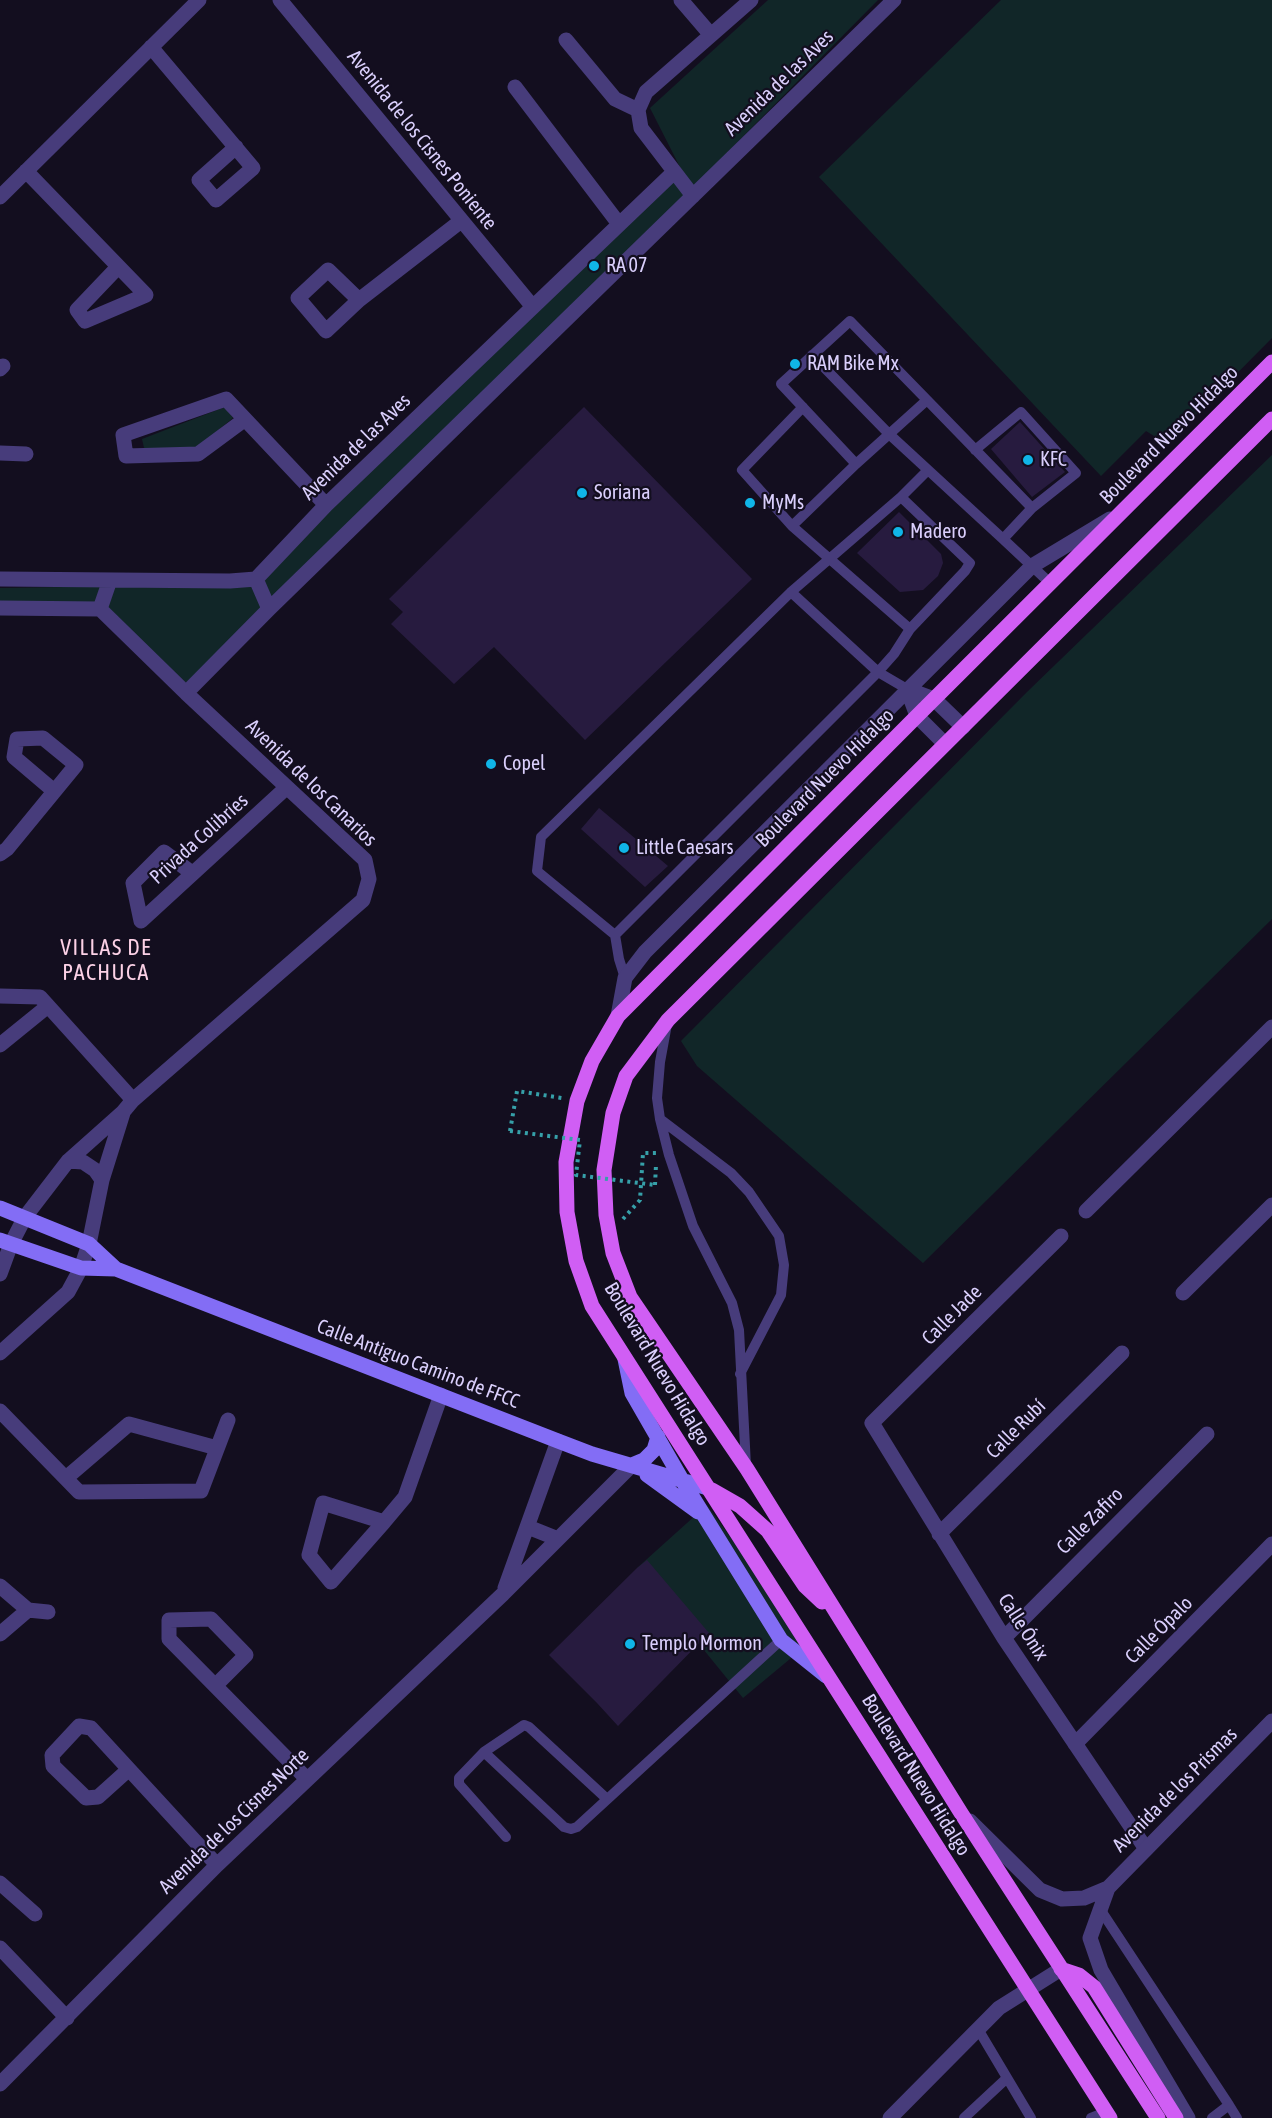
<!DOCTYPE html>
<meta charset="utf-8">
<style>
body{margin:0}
canvas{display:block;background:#130e1f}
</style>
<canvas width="1272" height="2118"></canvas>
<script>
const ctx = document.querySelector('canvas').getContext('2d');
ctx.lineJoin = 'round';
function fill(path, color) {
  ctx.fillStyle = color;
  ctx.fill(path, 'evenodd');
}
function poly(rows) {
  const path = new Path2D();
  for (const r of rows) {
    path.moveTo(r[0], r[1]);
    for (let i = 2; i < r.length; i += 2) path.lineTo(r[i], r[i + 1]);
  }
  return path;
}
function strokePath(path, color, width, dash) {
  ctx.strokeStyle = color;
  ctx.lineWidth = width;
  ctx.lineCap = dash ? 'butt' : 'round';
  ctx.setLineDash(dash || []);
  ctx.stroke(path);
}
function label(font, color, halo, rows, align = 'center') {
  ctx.font = font + ' "Asap Condensed",sans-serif';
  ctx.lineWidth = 4.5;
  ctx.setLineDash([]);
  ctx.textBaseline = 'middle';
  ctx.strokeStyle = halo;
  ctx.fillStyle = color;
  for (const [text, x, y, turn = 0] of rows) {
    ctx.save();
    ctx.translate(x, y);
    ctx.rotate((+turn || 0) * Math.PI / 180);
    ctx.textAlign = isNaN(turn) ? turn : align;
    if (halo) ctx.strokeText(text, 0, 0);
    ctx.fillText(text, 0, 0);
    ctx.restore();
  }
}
fill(poly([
 [768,0,878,0,703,177,186,683,104,606,0,604,0,588,253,584,681,169,650,108],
 [1001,0,1272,0,1272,338,1167,444,1146,431,1101,476,819,177],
 [225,407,233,418,196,448,145,452,142,439],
 [1272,455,1272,919,923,1263,697,1066,681,1041,1027,692],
 [707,1505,808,1644,743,1698,637,1568]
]), '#112628');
fill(poly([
 [584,407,752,579,585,740,494,647,454,684,391,624,403,612,389,599],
 [1020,422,1065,472,1032,497,991,449],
 [899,512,941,554,943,563,938,576,923,590,900,592,857,553],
 [599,808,668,866,645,887,581,829],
 [647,1560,709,1633,618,1726,597,1703,549,1655,637,1568]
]), '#271b3f');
strokePath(poly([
 [510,1131,517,1091,562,1098],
 [655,1185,656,1165],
 [623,1219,640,1200,643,1153,656,1153]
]), '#36a0a9', 4, [3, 4.5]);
strokePath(poly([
 [812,355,889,434,1003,539],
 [927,400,856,464,781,384,850,321,927,400,1032,508,1003,539,1050,583],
 [803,407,742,470,792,526,910,629],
 [975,450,1021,412,1076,473,1032,508],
 [901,497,970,563,965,571,910,629,894,654,878,672,615,935,537,871,541,837,791,592,901,497,928,470],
 [792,526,856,464],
 [791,592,878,672,907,689],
 [615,935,619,959,625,978],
 [667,1024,660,1062,657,1098,660,1119,669,1155,693,1226,732,1303,739,1330,746,1466],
 [660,1119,731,1173,749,1192,779,1236,784,1265,781,1295,740,1374],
 [484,1752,564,1827,571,1829,577,1827,781,1640],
 [506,1837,459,1784,459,1778,484,1752,524,1725,529,1727,607,1799],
 [1100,1909,1229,2105,1212,2118],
 [978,2029,1031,2118],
 [1229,2105,1237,2118],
 [964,2118,1007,2078],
 [1091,2118,1106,2112]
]), '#473c7b', 10);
strokePath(poly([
 [280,0,533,307],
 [681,0,711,35],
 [566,40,615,99,638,110],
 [151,47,253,168,216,200,199,180,236,147],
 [515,87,619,224],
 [26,171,146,295,85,321,77,310,118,267],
 [693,196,641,128,638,110,646,92,751,0],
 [0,197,199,0],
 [359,300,328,270,298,298,326,331,359,300,461,221],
 [0,369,3,366],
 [244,420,198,454,126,456,123,435,226,399,326,505],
 [0,453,26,454],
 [0,579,230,581,256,579,326,505,674,172],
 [256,579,269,609],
 [0,608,100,609],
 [100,609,110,580],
 [907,689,934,699,963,727],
 [907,689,917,716,945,744],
 [186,693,269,609,894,0],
 [0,854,7,849,76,765,43,738,17,739,14,757,54,791],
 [141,921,286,788],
 [141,921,133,883,164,852,192,873],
 [0,996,40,997,133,1100],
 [618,1016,625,978,645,952,1032,566,1110,519],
 [0,1045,48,1006],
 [68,1161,83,1162,95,1170,102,1180],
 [1086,1211,1272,1027],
 [1061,1236,872,1423,1004,1638,1146,1849],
 [0,1274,11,1244,25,1217,68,1161,123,1112,133,1100,363,900,369,879,365,860,186,693,100,609],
 [1183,1293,1272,1205],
 [0,1353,68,1292,81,1268,89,1244,102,1180,123,1113],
 [0,1411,79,1492,201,1491,228,1420],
 [66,1478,129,1424,217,1448],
 [384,1522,323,1503,309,1555,331,1582,384,1522,405,1497,441,1395],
 [528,1527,558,1539],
 [939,1534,1122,1353],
 [0,1586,28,1610,48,1612],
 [505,1588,558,1441],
 [0,1634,28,1610],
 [1004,1638,1207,1434],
 [216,1685,246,1655,211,1619,169,1620,169,1639,307,1779],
 [1075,1744,1272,1544],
 [128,1770,98,1797,86,1798,53,1766,52,1755,79,1726,91,1728,217,1865],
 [0,1883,35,1914],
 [0,1948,67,2018],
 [0,2084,217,1865,503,1594,632,1465],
 [890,2118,999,2008,1061,1969]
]), '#473c7b', 15);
strokePath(poly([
 [970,1821,1040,1890,1062,1899,1084,1898,1108,1888,1272,1721],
 [1108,1888,1090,1938,1101,1970,1188,2118]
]), '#473c7b', 15);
strokePath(poly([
 [0,1208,89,1244,116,1269],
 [0,1240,81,1268,116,1269,558,1441,592,1454,708,1488],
 [625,1359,632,1393,682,1480,781,1640,826,1676],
 [632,1465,644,1460,654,1450,658,1437],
 [647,1475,698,1512]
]), '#836df5', 15);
strokePath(poly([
 [712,1490,740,1506,768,1531,805,1586,822,1602],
 [1061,1969,1079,1975,1094,1987,1176,2118],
 [1110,2118,592,1306,576,1261,567,1212,566,1162,577,1101,592,1061,618,1016,917,716,1272,362],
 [1158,2118,961,1813,747,1469,630,1297,613,1253,606,1215,604,1170,613,1113,626,1076,668,1020,1272,419]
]), '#d05ef4', 15);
strokePath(poly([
 [510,1131,580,1140,576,1175,655,1185]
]), '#36a0a9', 4, [3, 4.5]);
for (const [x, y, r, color] of [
 [594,266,6,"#10b5e7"],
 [795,364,6,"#10b5e7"],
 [1028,460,6,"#10b5e7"],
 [582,493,6,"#10b5e7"],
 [750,503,6,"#10b5e7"],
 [898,532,6,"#10b5e7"],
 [491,764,6,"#10b5e7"],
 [624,848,6,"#10b5e7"],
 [630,1644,6,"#10b5e7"]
]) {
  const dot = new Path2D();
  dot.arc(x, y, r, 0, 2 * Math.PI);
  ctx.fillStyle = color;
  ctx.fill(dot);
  strokePath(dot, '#130e1f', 2);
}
label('20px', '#dacffc', '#130e1f', [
 ["Avenida de las Aves",779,83,-44],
 ["Avenida de los Cisnes Poniente",422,140,51],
 ["Boulevard Nuevo Hidalgo",1169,435,-45],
 ["Avenida de las Aves",356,447,-44],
 ["Boulevard Nuevo Hidalgo",825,778,-45],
 ["Avenida de los Canarios",311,783,44],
 ["Privada Colibríes",199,839,-42],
 ["Calle Jade",952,1315,-45],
 ["Calle Antiguo Camino de FFCC",418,1364,21],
 ["Boulevard Nuevo Hidalgo",657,1364,59],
 ["Calle Rubí",1016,1429,-45],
 ["Calle Zafiro",1090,1521,-45],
 ["Calle Ónix",1023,1627,57],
 ["Calle Ópalo",1159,1630,-45],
 ["Boulevard Nuevo Hidalgo",916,1775,58],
 ["Avenida de los Prismas",1175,1790,-45],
 ["Avenida de los Cisnes Norte",234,1821,-44]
]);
label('20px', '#dacffc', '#130e1f', [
 ["RA 07",606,266],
 ["RAM Bike Mx",807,364],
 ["KFC",1040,460],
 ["Soriana",594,493],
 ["MyMs",762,503],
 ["Madero",910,532],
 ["Copel",503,764],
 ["Little Caesars",636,848],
 ["Templo Mormon",642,1644]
], 'left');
ctx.letterSpacing = '1.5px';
label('22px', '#fcd1e6', '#130e1f', [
 ["VILLAS DE",106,948],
 ["PACHUCA",106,973]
]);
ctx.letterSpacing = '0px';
</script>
